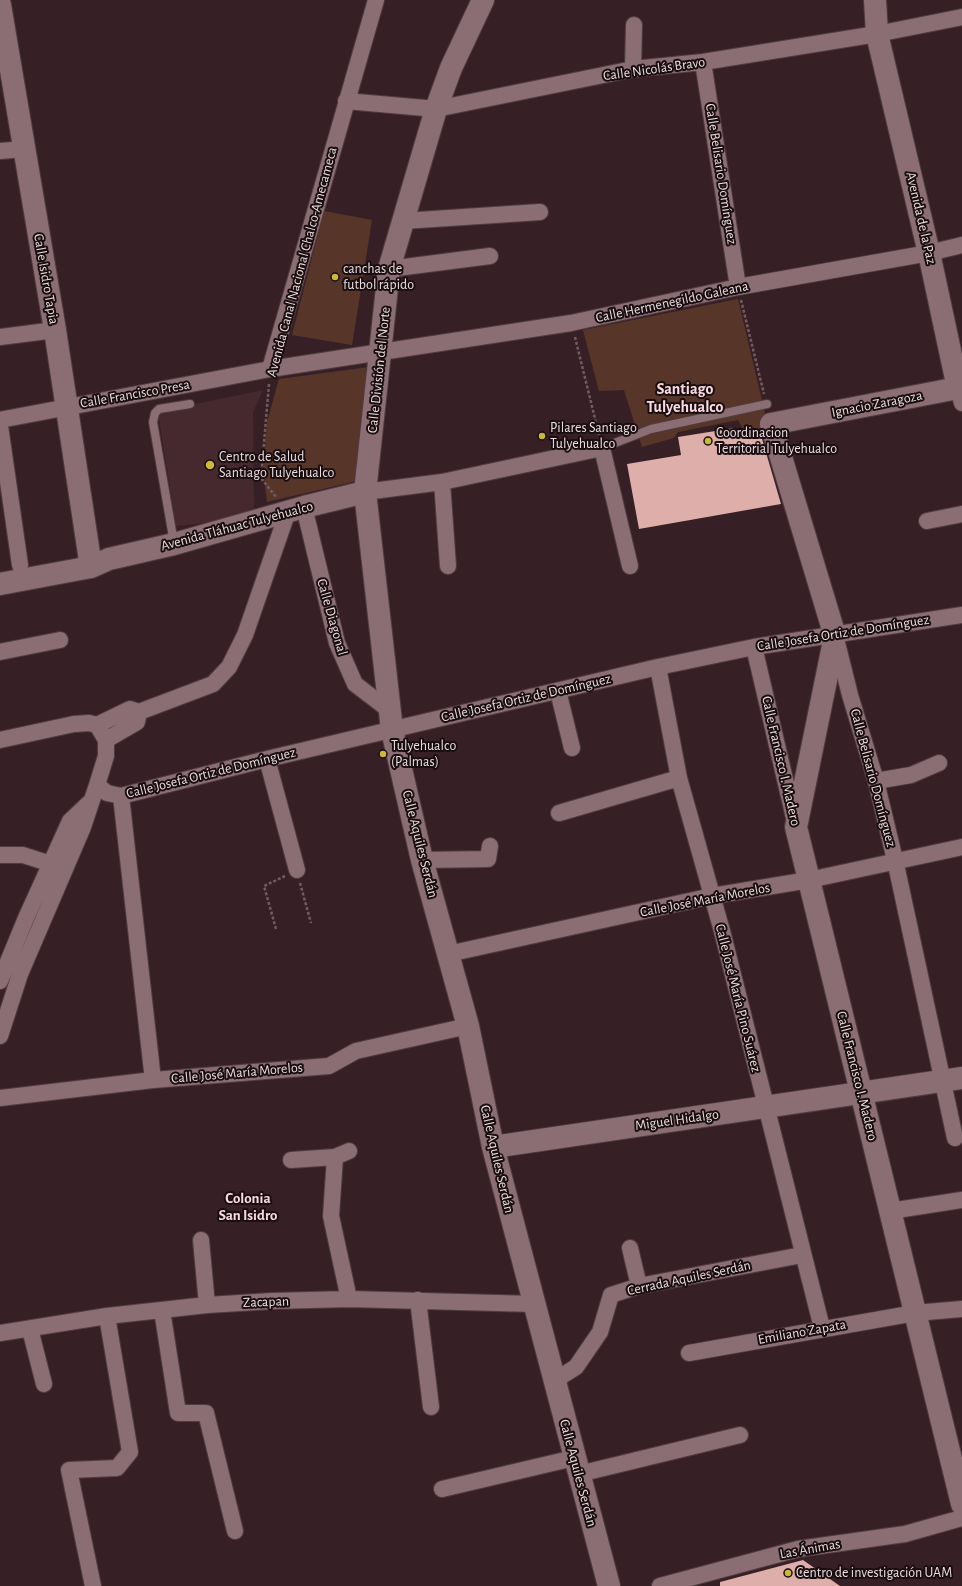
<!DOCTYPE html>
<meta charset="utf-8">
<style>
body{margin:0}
canvas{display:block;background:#372025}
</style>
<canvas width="962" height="1586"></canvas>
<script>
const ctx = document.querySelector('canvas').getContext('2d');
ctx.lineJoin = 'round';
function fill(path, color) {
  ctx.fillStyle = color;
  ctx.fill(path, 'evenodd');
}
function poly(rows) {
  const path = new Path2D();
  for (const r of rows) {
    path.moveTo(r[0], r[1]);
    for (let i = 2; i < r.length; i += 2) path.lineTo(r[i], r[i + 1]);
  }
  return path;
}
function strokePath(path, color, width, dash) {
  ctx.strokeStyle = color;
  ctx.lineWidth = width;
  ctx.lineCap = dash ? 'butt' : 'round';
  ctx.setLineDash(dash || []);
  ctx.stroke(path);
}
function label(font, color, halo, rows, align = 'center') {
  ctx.font = font + ' "Alegreya Sans",sans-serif';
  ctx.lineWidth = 4;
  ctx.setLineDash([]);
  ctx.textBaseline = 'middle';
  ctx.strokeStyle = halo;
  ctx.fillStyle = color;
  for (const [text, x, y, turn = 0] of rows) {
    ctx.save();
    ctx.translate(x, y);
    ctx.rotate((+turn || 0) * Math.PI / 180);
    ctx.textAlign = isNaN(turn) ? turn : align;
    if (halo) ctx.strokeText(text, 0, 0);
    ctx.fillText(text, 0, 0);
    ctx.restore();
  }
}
fill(poly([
 [263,390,253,412,254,518,176,526,158,412]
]), '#46292f');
fill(poly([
 [324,211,372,220,352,345,292,335],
 [738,299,768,426,745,433,738,420,678,432,674,438,642,447,624,390,599,391,583,330],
 [377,366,361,480,267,502,263,471,267,422,279,379]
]), '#573629');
fill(poly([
 [734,428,735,436,760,432,781,504,639,529,627,464,681,455,678,437],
 [803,1560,840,1586,720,1586,720,1582]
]), '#ddaeaa');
const lane = poly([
 [602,448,651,429,767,404],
 [174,543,153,422,155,413,159,409,190,404]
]);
const street = poly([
 [703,62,738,287],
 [633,69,634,25],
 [346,101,436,109,633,69,703,62,877,34,962,17],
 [0,151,24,149],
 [403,221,540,212],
 [389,269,490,256],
 [0,337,55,330],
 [270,369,376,0],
 [962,387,958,388,962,403],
 [0,420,270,369,571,323,738,287,929,253,962,245],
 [0,426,20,565],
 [442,482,448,566],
 [365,492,442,482,602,448,630,566],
 [304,507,337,643,355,684,389,710],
 [927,521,962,514],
 [836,639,850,695,876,781,895,860,955,1138],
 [754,647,795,822],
 [0,652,60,640],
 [658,667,679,778,722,931,822,1328],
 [558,691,572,748],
 [97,725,130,709,139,712,213,684,229,667,245,635,288,511],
 [0,740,74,724,89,723,97,725],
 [106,740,137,722,139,712],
 [267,759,297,870],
 [876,781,911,775,939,763],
 [97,785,107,793,121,796,267,759,658,667,754,647,962,615],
 [121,796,153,1080],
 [559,813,679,778],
 [0,855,23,855,51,864],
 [422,860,488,859,490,846],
 [448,954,712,896,809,880,962,847],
 [0,981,26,918,70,821,89,803],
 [0,1036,20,974,83,827,97,785,106,756,106,740,97,725],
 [0,1098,153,1080,329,1066,356,1051,468,1026],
 [335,1157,331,1216,349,1299],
 [291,1160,335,1157,349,1151],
 [890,1211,962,1200],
 [201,1240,207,1305],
 [630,1248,639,1286],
 [418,1300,431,1407],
 [162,1310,178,1413,206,1413,235,1531],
 [30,1329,44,1384],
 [0,1333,107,1316,207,1305,272,1301,349,1299,534,1304],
 [689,1353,915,1313,962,1309],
 [554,1381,576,1367,600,1332,611,1295,639,1286,802,1255],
 [579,1474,740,1435],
 [442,1489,574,1458],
 [93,1586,69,1470,117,1468,130,1452,107,1316],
 [660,1586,798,1549,905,1534,962,1518]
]);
const secondary = poly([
 [483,0,451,68,436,109,389,269,365,492,392,730,422,860,468,1026,493,1147,609,1586],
 [875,0,877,34,929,253,958,388,771,424,835,636,796,827,962,1504],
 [0,5,55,330,91,567],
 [0,584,91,567,109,559,174,544,304,507,365,492],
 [493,1147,962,1078]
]);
strokePath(lane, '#503c40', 10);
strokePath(street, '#503c40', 18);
strokePath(secondary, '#503c40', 24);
strokePath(poly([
 [741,300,764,394],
 [575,337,599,435],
 [269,384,261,478,276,497],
 [300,883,311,923],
 [276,929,264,886,285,876]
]), '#715c60', 2.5, [3, 2]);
strokePath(lane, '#8b6e74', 8);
strokePath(street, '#8b6e74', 16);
strokePath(secondary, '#8b6e74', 22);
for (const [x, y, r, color] of [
 [335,277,4,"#ccb939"],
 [542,436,4,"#ccb939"],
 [708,441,4,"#ccb939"],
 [210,465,5,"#ccb939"],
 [383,754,4,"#ccb939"],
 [788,1573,4,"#ccb939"]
]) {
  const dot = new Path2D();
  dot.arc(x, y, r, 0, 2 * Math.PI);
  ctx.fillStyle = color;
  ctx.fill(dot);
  strokePath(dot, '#180d0f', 1.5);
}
label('14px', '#eddde0', '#180d0f', [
 ["Calle Nicolás Bravo",654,69,-8],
 ["Calle Belisario Domínguez",721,174,81],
 ["Avenida de la Paz",921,218,77],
 ["Avenida Canal Nacional Chalco-Amecameca",302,262,-75],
 ["Calle Isidro Tapia",46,279,80],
 ["Calle Hermenegildo Galeana",672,302,-12],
 ["Calle División del Norte",379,370,-84],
 ["Calle Francisco Presa",135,394,-10],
 ["Ignacio Zaragoza",877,404,-11],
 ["Avenida Tláhuac Tulyehualco",237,526,-15],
 ["Calle Diagonal",332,617,74],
 ["Calle Josefa Ortiz de Domínguez",843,633,-9],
 ["Calle Josefa Ortiz de Domínguez",526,698,-13],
 ["Calle Francisco I. Madero",781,761,77],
 ["Calle Josefa Ortiz de Domínguez",211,773,-14],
 ["Calle Belisario Domínguez",873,778,75],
 ["Calle Aquiles Serdán",420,844,76],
 ["Calle José María Morelos",705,900,-11],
 ["Calle José María Pino Suárez",738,998,76],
 ["Calle José María Morelos",237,1073,-5],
 ["Calle Francisco I. Madero",857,1076,76],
 ["Miguel Hidalgo",677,1120,-8],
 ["Calle Aquiles Serdán",497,1159,77],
 ["Cerrada Aquiles Serdán",689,1278,-12],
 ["Zacapan",266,1302,-2],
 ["Emiliano Zapata",802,1332,-10],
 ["Calle Aquiles Serdán",578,1473,75],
 ["Las Ánimas",810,1549,-10]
]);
label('14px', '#eddde0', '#180d0f', [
 ["canchas de",343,269],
 ["futbol rápido",343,285],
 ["Pilares Santiago",550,428],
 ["Tulyehualco",550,444],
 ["Coordinacion",716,433],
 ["Territorial Tulyehualco",716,449],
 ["Centro de Salud",219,457],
 ["Santiago Tulyehualco",219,473],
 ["Tulyehualco",391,746],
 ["(Palmas)",391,762],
 ["Centro de investigación UAM",796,1573]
], 'left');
label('bold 15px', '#fadae0', '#180d0f', [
 ["Colonia",248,1198],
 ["San Isidro",248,1215]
]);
label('bold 16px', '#fadae0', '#180d0f', [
 ["Santiago",685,389],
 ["Tulyehualco",685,407]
]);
</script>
